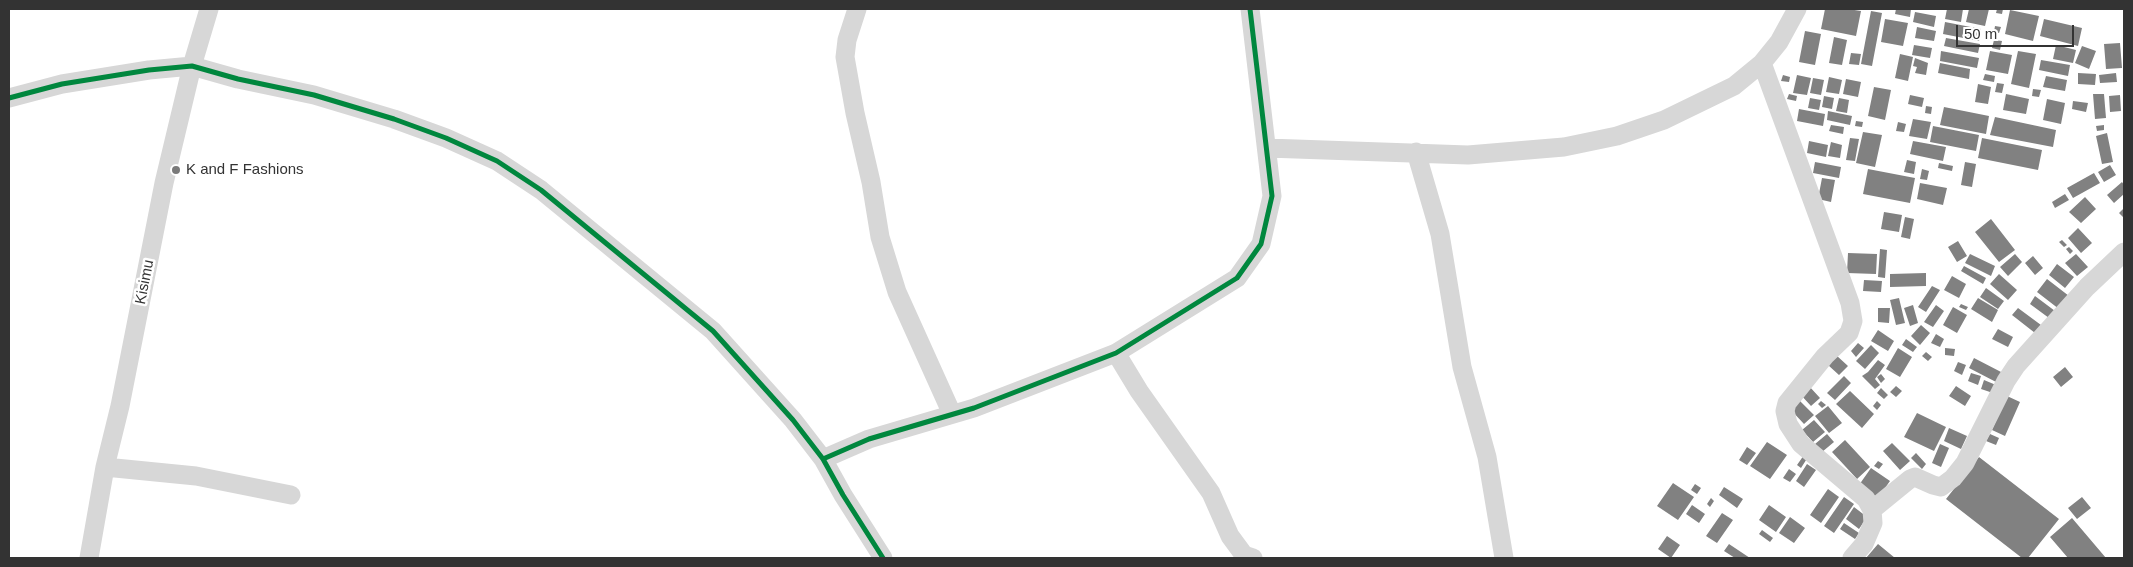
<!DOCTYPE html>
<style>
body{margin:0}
#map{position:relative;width:2133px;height:567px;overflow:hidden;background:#fff;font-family:Arial,sans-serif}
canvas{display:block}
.frame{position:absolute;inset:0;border:10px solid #333;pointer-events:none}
.scale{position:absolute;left:1956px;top:25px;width:118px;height:22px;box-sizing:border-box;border:2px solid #333;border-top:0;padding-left:6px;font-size:15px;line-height:18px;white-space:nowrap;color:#333;-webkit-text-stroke:4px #fff;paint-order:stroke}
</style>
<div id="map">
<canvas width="2133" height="567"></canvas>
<div class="frame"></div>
<div class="scale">50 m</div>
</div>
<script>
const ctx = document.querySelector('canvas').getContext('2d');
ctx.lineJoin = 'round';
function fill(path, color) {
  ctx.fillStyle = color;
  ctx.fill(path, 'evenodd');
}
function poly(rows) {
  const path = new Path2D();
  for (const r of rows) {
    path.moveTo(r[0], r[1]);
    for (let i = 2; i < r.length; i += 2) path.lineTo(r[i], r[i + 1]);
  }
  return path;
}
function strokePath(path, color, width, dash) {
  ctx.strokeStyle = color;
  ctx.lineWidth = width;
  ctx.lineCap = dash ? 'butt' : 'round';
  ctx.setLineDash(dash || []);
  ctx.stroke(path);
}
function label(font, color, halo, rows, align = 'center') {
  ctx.font = font + ' Arial,sans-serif';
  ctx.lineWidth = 5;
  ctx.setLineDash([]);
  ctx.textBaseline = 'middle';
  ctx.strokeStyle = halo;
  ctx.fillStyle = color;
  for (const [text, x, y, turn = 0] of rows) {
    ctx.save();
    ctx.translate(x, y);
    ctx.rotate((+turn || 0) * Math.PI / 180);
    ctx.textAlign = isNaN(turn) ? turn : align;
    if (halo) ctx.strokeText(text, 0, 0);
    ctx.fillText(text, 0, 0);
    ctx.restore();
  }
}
fill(poly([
 [1825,9,1848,9,1861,11,1856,36,1821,29],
 [1896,9,1911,9,1910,17,1895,14],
 [1947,9,1963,9,1961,22,1945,19],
 [1969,9,1989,9,1985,26,1966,22],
 [1997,9,2003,9,2002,14,1996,13],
 [2010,10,2039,16,2033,41,2005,34],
 [1871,11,1882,13,1872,66,1861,64],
 [1915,12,1936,16,1934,27,1913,22],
 [1885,19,1908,23,1903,46,1881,42],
 [2044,19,2082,28,2078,46,2040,36],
 [1945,22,1981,29,1979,41,1943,34],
 [1995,26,2001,27,1999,33,1994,32],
 [1917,27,1936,31,1934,41,1915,38],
 [1805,31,1821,34,1815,65,1799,62],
 [1834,37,1847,40,1842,65,1829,63],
 [1946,38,1980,44,1978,53,1944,46],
 [1994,40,2002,41,2000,50,1992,48],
 [2120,43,2122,68,2106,69,2104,44],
 [1914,45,1932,48,1930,58,1912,55],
 [2056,45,2076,50,2073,63,2053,59],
 [2082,46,2096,51,2089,69,2075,63],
 [1941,51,1979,58,1977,68,1940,61],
 [1990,51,2012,55,2008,74,1986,70],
 [2018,51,2036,54,2029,88,2011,84],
 [1851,53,1861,54,1859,65,1849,64],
 [1900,54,1913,57,1908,81,1895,78],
 [1915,58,1928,63,1926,75,1915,73,1917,67,1913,66],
 [2041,60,2070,65,2068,76,2039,70],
 [1940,63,1970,69,1969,79,1938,73],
 [2078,73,2096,74,2095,85,2078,84],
 [2116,73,2117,82,2100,83,2099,75],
 [1985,74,1995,76,1994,82,1983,80],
 [1783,75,1790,77,1789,82,1781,81],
 [1797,75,1811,78,1807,95,1793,93],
 [2046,76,2067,80,2065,91,2043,87],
 [1829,77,1842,80,1839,94,1826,92],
 [1813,78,1824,80,1821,95,1810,93],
 [1846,79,1861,82,1858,97,1843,94],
 [1997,83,2004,84,2002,93,1995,92],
 [1978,84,1991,87,1988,104,1975,102],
 [1874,87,1891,90,1885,120,1868,116],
 [2033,89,2041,90,2039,97,2032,96],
 [1789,94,1797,96,1796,101,1787,99],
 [2006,94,2029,99,2026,114,2003,110],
 [2093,94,2104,94,2106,118,2095,119],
 [1910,95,1924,98,1922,107,1908,104],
 [2120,95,2121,111,2110,112,2109,96],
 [1824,96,1834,98,1832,109,1822,107],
 [1810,98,1821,100,1819,110,1808,108],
 [1839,98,1849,100,1847,113,1836,111],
 [2047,99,2065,103,2061,124,2043,120],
 [2073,101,2088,103,2086,112,2072,109],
 [1926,106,1932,107,1931,114,1925,113],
 [1944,107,1989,116,1986,134,1940,125],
 [1799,109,1825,114,1823,126,1797,121],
 [1828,111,1852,116,1850,125,1827,120],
 [1995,117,2056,130,2053,147,1990,135],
 [1913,119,1931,122,1927,139,1909,136],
 [1856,121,1863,122,1862,127,1855,126],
 [1898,122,1906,124,1904,132,1896,131],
 [1831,125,1844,127,1843,134,1829,131],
 [2104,125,2104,130,2097,131,2096,126],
 [1933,126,1979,135,1976,151,1930,142],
 [1863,132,1882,135,1875,167,1856,163],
 [2107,133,2113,162,2102,164,2096,136],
 [1850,138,1859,139,1855,161,1846,160],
 [1982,138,2042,150,2038,170,1978,158],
 [1809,141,1828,145,1826,157,1807,153],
 [1913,141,1946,147,1943,161,1910,154],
 [1831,142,1842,145,1840,158,1828,156],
 [1907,160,1916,162,1914,174,1904,172],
 [1815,162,1841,167,1839,178,1813,173],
 [1965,162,1976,164,1972,187,1961,185],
 [1939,163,1953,166,1952,171,1938,168],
 [2110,165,2116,175,2104,182,2098,172],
 [1868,169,1915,178,1910,203,1863,194],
 [1922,169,1929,171,1927,180,1920,179],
 [2094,173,2100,183,2073,198,2067,188],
 [1822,178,1835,180,1831,202,1818,199],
 [2122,182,2124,185,2124,194,2114,203,2107,195],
 [1920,183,1947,188,1943,205,1917,199],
 [2065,194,2069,200,2055,208,2052,202],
 [2085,197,2096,209,2081,223,2069,212],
 [2124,208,2124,218,2119,213],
 [1884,212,1902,215,1899,232,1881,229],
 [1905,217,1914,219,1910,239,1901,237],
 [1991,219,2015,250,1999,262,1975,232],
 [2078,228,2092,243,2081,253,2068,238],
 [2062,240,2067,245,2064,247,2059,242],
 [1958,241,1967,256,1957,262,1948,247],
 [2069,247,2073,251,2070,254,2066,249],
 [1880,249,1887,250,1885,278,1878,277],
 [1848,253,1877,254,1876,274,1847,273],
 [1970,254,1995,266,1991,276,1965,263],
 [2015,254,2022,262,2008,276,2000,267],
 [2076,254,2088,267,2077,276,2065,263],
 [2033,256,2043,268,2035,275,2025,263],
 [2057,264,2074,277,2065,288,2049,275],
 [1964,266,1986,278,1983,284,1961,271],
 [1926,273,1926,286,1890,287,1890,274],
 [1999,274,2017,290,2008,300,1990,284],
 [1952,276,1966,284,1959,298,1944,290],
 [2047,279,2069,296,2059,309,2037,292],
 [1864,280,1882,281,1881,292,1863,291],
 [1932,286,1940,290,1926,312,1918,307],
 [1986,288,2004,301,1998,309,1980,297],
 [2035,296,2055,311,2049,318,2030,304],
 [1899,298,1905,323,1896,325,1890,300],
 [1978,298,1998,310,1992,322,1971,309],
 [1961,304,1968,307,1966,310,1959,307],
 [1913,305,1918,323,1910,326,1904,308],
 [1936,305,1944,311,1933,327,1924,322],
 [1953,307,1967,315,1957,333,1943,325],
 [1878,308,1890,308,1889,323,1878,322],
 [2018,308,2041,325,2035,333,2012,315],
 [1921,325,1930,333,1920,345,1911,336],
 [1998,329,2013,337,2008,347,1992,339],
 [1878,330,1894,341,1888,351,1871,341],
 [1936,334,1944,339,1940,347,1931,343],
 [1906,339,1917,347,1913,352,1902,345],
 [1858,343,1864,348,1856,357,1851,351],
 [1871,345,1879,353,1865,369,1856,361],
 [1898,348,1912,357,1900,377,1886,369],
 [1945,348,1955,349,1954,356,1945,355],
 [1926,352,1932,357,1928,361,1922,356],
 [1836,355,1848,366,1839,375,1828,365],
 [1974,358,2003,373,1998,383,1969,368],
 [1878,360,1885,365,1875,379,1880,385,1875,389,1862,376,1868,372],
 [1958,362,1966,365,1962,375,1954,371],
 [2065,367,2073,377,2061,387,2053,377],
 [1971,373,1981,376,1978,385,1968,381],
 [1881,374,1885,379,1881,383,1877,377],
 [1844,376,1851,383,1835,400,1827,393],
 [1984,380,1996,385,1993,393,1981,389],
 [1809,386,1820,398,1811,406,1800,394],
 [1896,386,1902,391,1896,397,1890,392],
 [1956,386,1971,396,1965,406,1949,396],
 [1881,388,1888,395,1884,399,1877,393],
 [1850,391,1874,414,1862,428,1836,404],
 [2007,396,2020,402,2005,436,1992,430],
 [1800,401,1814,415,1804,424,1791,410],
 [1821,401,1826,405,1822,408,1818,404],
 [1877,401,1881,405,1877,410,1873,406],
 [1828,406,1842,423,1829,433,1815,416],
 [1917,413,1946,427,1934,451,1904,437],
 [1814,420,1825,432,1813,442,1802,430],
 [1949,428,1967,436,1961,449,1944,441],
 [1827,434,1834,442,1822,452,1815,444],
 [1990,434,1999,438,1996,445,1986,441],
 [1845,440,1870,467,1857,479,1832,452],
 [1767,442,1787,455,1770,479,1750,466],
 [1892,443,1910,461,1900,470,1883,451],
 [1940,444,1949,448,1941,467,1932,463],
 [1747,447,1756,453,1747,465,1739,460],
 [1916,453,1926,464,1922,469,1911,458],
 [1804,455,1808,457,1801,468,1797,465],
 [1979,457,2059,519,2028,558,2022,558,1946,499],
 [1878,461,1883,464,1879,469,1874,466],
 [1807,464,1816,470,1804,487,1796,481],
 [1871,468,1890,481,1878,498,1859,485],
 [1789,469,1796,474,1790,482,1783,478],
 [1673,483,1694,497,1678,520,1657,506],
 [1695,484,1701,488,1697,494,1691,490],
 [1724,487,1743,499,1737,508,1719,495],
 [1828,489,1839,497,1821,523,1810,515],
 [1844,497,1854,504,1834,533,1824,526],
 [2082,497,2091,508,2077,519,2068,508],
 [1711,498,1714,501,1710,507,1707,504],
 [1692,505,1705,514,1699,523,1686,514],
 [1769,505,1786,517,1776,532,1759,520],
 [1854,507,1867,517,1859,529,1846,519],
 [1722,513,1733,520,1717,543,1706,536],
 [1790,517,1805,528,1794,543,1779,533],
 [2072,518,2106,558,2068,558,2050,537],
 [1844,523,1859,533,1855,539,1840,529],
 [1762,530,1773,538,1770,542,1759,534],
 [1667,536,1680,545,1671,558,1658,549],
 [1729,544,1750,558,1735,558,1724,551],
 [1878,544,1895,558,1866,558]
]), '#818181');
strokePath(poly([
 [857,9,847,40,845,57,855,113,871,182,880,237,897,292,952,414],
 [1762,63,1850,303,1853,321,1849,333,1825,356,1787,403,1785,411,1788,424,1801,444,1866,499,1872,510,1873,523,1864,544,1852,558],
 [9,98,62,84,149,70,192,66,238,79,314,95,394,119,446,138,497,161,541,190,713,331,793,420,823,459,843,495,883,558],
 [1267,148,1468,155,1564,147,1617,136,1664,120,1734,86,1762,63,1779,42,1797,9],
 [1416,152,1440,234,1462,367,1487,457,1504,558],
 [1116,353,1139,391,1211,493,1230,536,1244,555,1253,558],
 [823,459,869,439,974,408,1116,353,1237,278,1261,244,1272,196,1250,9],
 [105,467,196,476,291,495],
 [1872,510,1910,479,1915,477,1933,485,1941,487,1953,478,1965,463,2006,381,2016,366,2087,287,2124,252],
 [89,558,105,467,120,406,164,183,192,66,209,9]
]), '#d7d7d7', 19);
strokePath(poly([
 [9,98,62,84,149,70,192,66,238,79,314,95,394,119,446,138,497,161,541,190,713,331,793,420,823,459,843,495,883,558],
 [823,459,869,439,974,408,1116,353,1237,278,1261,244,1272,196,1250,9]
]), '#00873e', 5);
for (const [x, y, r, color] of [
 [176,170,5,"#7a7a7a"]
]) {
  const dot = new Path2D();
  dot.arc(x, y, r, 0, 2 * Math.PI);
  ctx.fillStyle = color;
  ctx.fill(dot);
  strokePath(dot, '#fff', 2);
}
label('15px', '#333', '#fff', [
 ["K and F Fashions",186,170]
], 'left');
label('15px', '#333', '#fff', [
 ["Kisimu",145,282,-79]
]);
</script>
